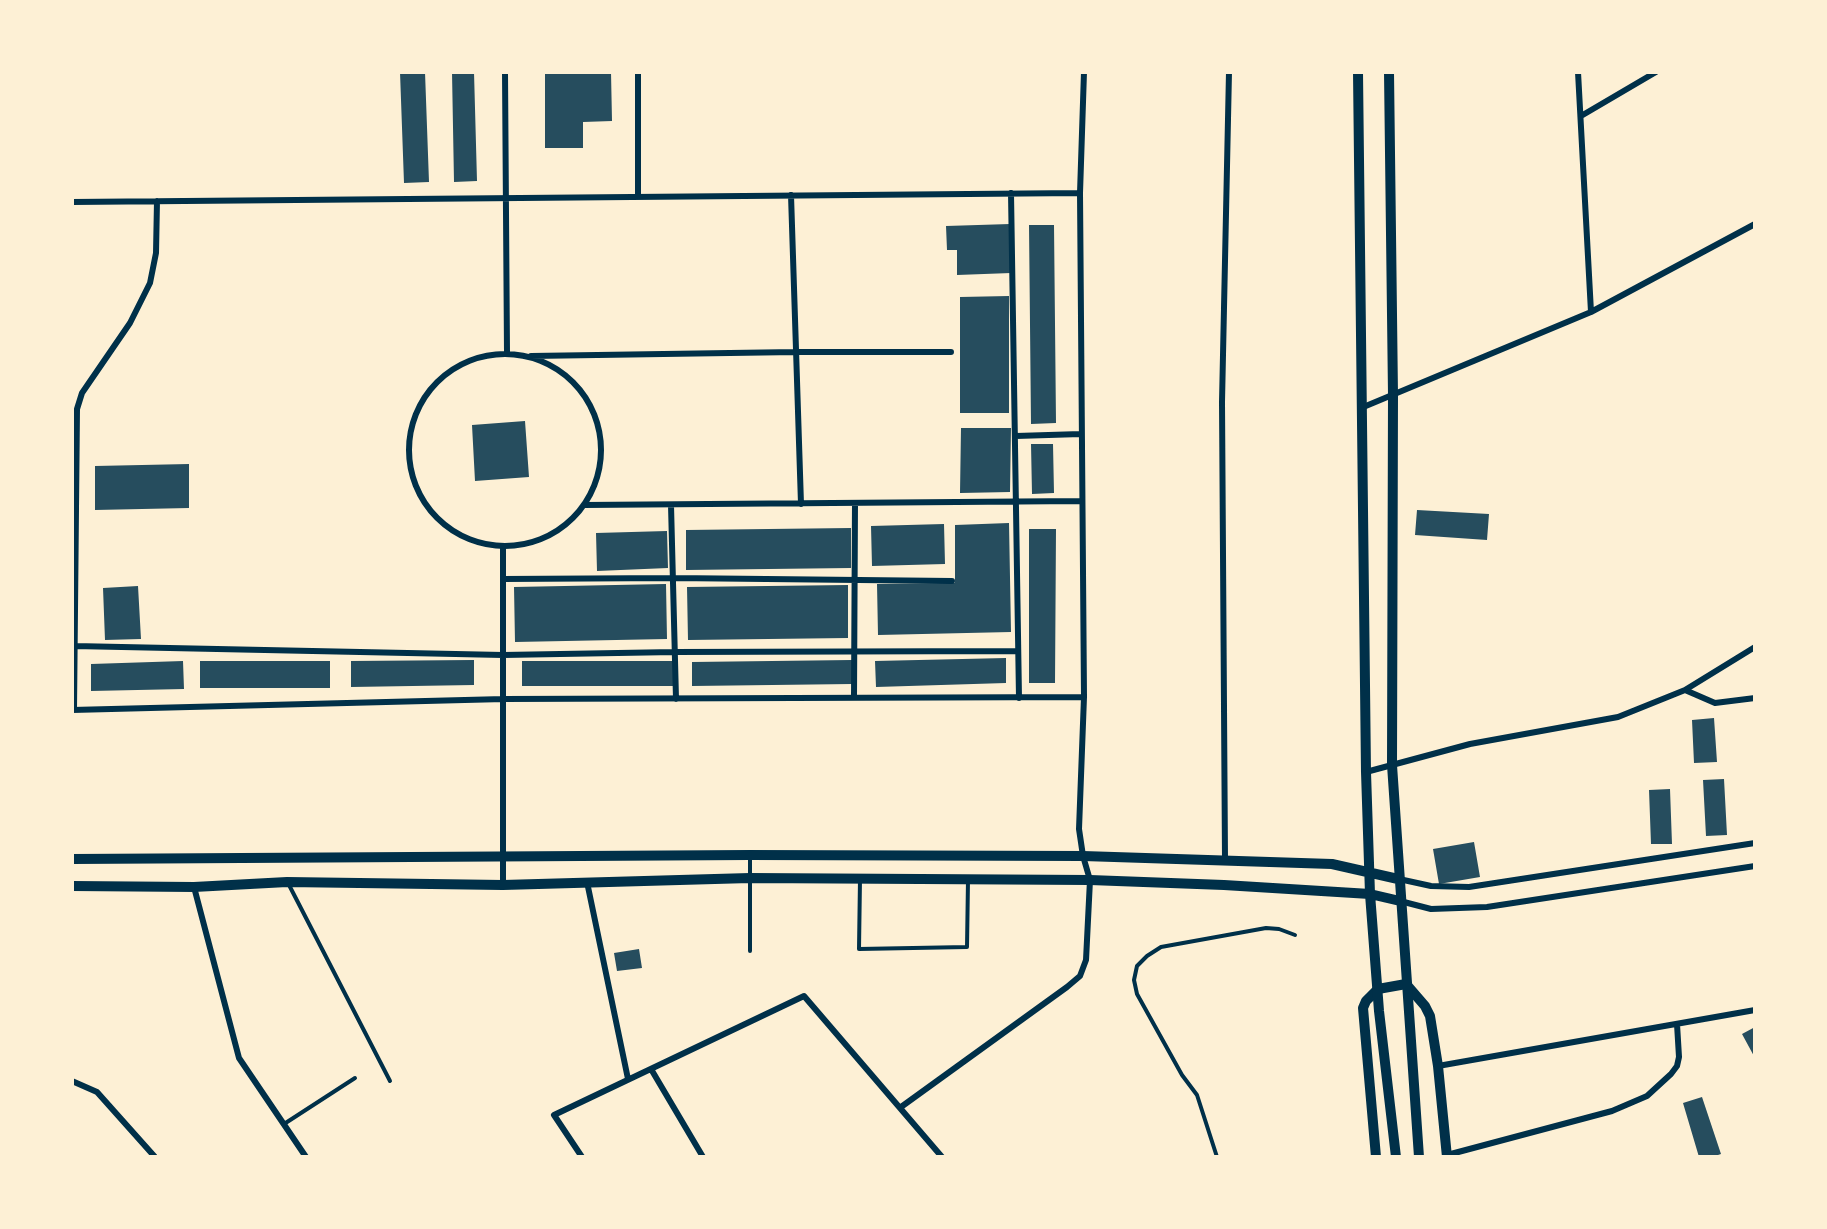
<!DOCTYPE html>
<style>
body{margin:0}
#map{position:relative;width:1827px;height:1229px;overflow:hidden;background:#fdf0d5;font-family:Commissioner,sans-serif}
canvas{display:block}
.frame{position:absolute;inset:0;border:74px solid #fdf0d5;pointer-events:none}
</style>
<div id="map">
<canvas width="1827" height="1229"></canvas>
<div class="frame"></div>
</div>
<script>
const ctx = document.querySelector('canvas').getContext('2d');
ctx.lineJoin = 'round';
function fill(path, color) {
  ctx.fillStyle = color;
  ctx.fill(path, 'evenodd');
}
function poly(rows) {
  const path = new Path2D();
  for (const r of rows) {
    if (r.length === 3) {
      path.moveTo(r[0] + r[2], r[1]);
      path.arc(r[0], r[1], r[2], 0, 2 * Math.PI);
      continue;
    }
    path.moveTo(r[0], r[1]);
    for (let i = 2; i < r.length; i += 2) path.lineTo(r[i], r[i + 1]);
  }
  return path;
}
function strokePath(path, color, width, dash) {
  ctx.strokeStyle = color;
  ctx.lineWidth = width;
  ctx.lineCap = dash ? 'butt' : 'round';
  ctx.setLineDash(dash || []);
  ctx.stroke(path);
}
fill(poly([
 [400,72,425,72,429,182,404,183],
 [452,72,474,72,477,181,454,182],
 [545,72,611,72,612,121,583,122,583,148,545,148],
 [1010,224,1011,273,957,275,957,250,947,250,946,226],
 [1029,225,1054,225,1056,423,1031,424],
 [1009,296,1009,413,960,413,960,297],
 [525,421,529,477,475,481,472,425],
 [961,428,1011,428,1010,492,960,493],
 [1031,444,1053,444,1054,493,1032,494],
 [189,464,189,508,95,510,95,466],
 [1417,510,1489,514,1487,540,1415,535],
 [1009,523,1011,632,878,635,877,584,955,583,955,525],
 [944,524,945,564,872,566,871,526],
 [851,528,851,568,686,570,686,530],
 [1029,529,1056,529,1055,683,1029,683],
 [667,531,668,568,597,571,596,533],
 [666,584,667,639,515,642,514,587],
 [848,585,848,638,688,640,687,587],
 [138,586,141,639,105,640,103,588],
 [1006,658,1006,683,876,687,875,661],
 [474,660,474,685,351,687,351,661],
 [852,660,852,684,692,686,692,662],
 [183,661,184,689,91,691,91,664],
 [200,661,330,661,330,688,200,688],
 [522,661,673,661,673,686,522,686],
 [1714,718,1717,762,1694,763,1692,720],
 [1724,779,1727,835,1706,836,1703,780],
 [1670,789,1672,844,1651,844,1649,790],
 [1474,842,1480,877,1439,884,1433,849],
 [639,949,642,968,617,971,614,953],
 [1755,1027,1755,1058,1742,1034],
 [1702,1097,1721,1154,1712,1157,1699,1157,1683,1103]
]), '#264d5e');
strokePath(poly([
 [750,856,750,951],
 [860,879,859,949,967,947,968,880],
 [288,883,390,1081],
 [284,1124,355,1078],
 [1217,1157,1197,1095,1182,1075,1137,994,1134,980,1137,966,1147,956,1161,947,1266,928,1279,929,1295,935]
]), '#003049', 4);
strokePath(poly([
 [505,72,507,353],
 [1581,116,1656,72],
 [1011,193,1019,698],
 [791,195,801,504],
 [638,197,638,72],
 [72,202,1080,193],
 [1591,312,1755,224],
 [505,450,96],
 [531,356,796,352,951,352],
 [1361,408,1591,312,1578,72],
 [1016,436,1081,434],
 [584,505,1081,501],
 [671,505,676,699],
 [503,579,673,578,952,581],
 [74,646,503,655,675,652,1018,651],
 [1685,690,1715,703,1755,698],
 [854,698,855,503],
 [72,710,504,699,1084,697],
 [74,710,77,409,82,393,130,323,150,283,156,253,157,201],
 [1366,772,1470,744,1618,717,1685,690,1755,647],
 [1225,859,1222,402,1229,72],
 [1399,879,1431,886,1469,887,1755,843],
 [587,882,628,1079],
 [503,885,503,547],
 [194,887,239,1058,306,1157],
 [1400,901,1431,909,1487,907,1755,866],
 [1438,1066,1755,1010],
 [651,1069,703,1157],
 [72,1081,97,1092,155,1157],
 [901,1107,1067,987,1080,976,1086,960,1090,880,1083,856,1079,829,1084,697,1080,193,1084,72],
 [1447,1155,1612,1111,1647,1096,1671,1074,1677,1066,1679,1057,1677,1024],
 [582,1157,554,1115,804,996,942,1157]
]), '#003049', 6);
strokePath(poly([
 [1376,1157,1363,1008,1366,1001,1378,989,1406,984,1425,1006,1430,1016,1438,1066,1447,1157]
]), '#003049', 10);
strokePath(poly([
 [1358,72,1366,772,1370,894,1379,1011,1396,1157],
 [1389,72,1393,395,1392,765,1419,1157],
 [72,859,750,855,1083,856,1332,864,1398,879],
 [72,886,194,887,287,882,503,885,750,878,1090,880,1224,885,1370,894,1400,901]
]), '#003049', 10);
</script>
